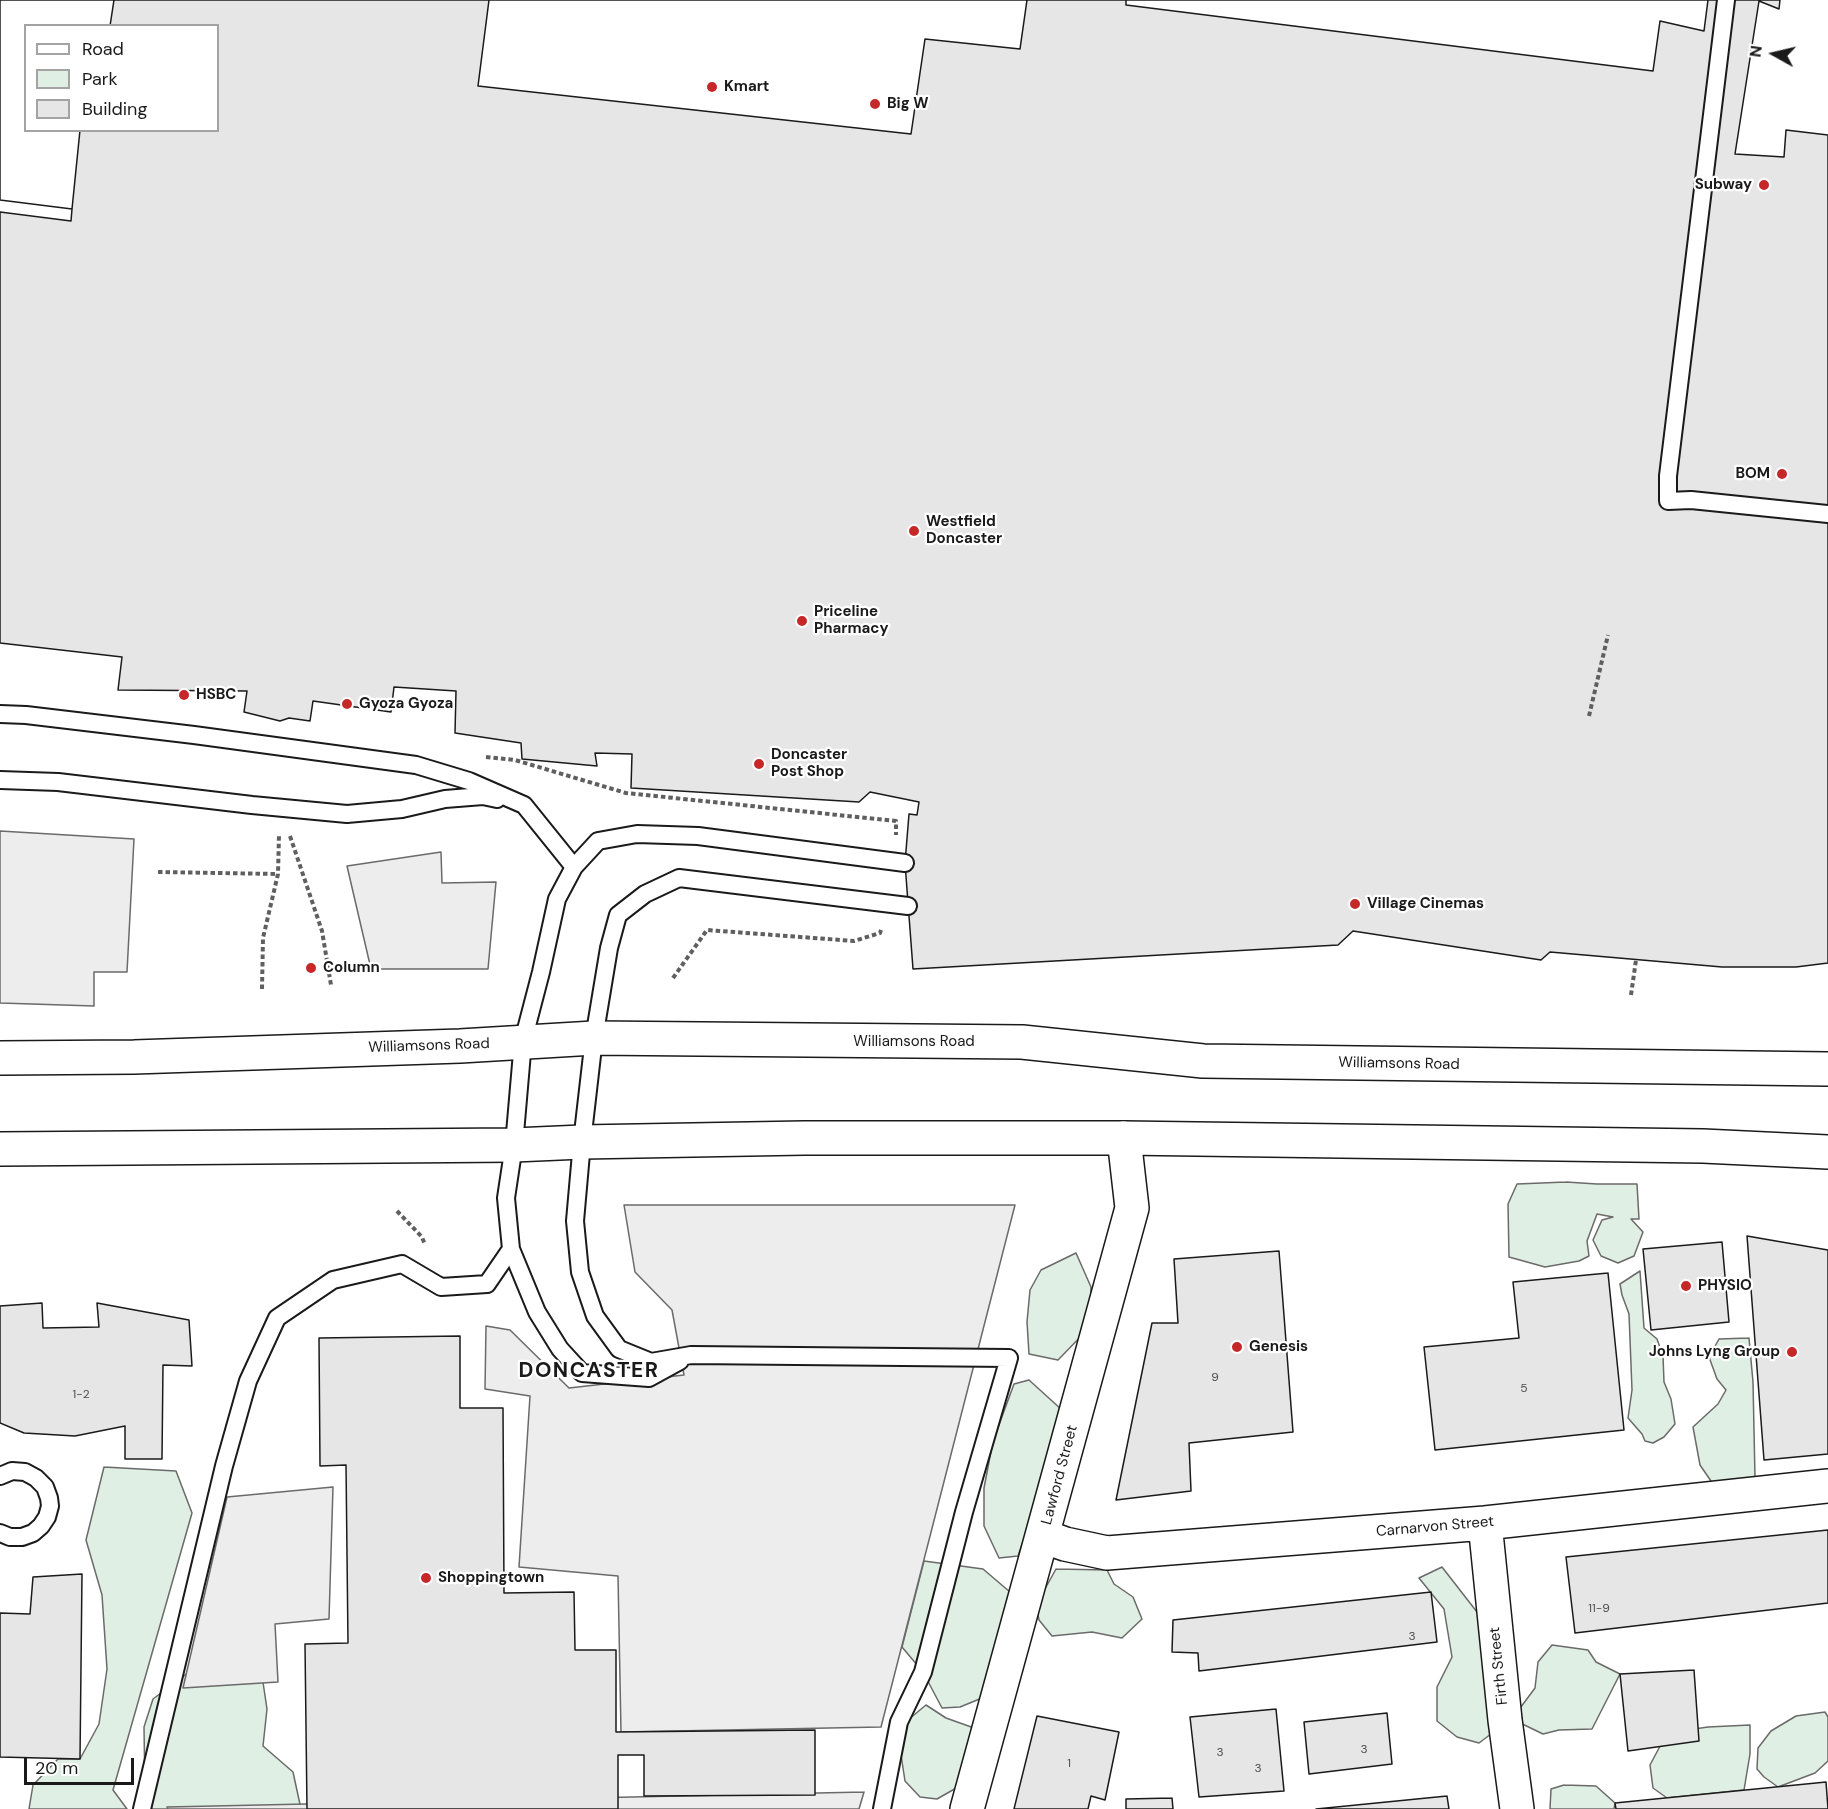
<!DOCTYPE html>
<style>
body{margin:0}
#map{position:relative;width:1828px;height:1809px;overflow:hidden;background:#fff;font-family:"DM Sans",sans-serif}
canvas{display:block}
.legend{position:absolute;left:24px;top:24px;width:195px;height:108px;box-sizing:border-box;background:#fff;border:2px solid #a3a3a3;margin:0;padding:8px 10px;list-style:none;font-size:18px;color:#1a1a1a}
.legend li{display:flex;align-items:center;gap:12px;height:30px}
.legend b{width:30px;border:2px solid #a3a3a3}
.north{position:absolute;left:1744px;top:24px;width:60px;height:60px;-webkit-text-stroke:4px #fff;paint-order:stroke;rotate:278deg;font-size:16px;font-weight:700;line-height:24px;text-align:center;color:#1a1a1a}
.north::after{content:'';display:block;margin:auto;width:21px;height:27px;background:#1a1a1a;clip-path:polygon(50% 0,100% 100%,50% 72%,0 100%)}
.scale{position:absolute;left:24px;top:1758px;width:110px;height:27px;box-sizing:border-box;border:3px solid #1a1a1a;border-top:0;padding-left:8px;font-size:18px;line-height:21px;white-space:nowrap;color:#1a1a1a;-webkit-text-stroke:4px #fff;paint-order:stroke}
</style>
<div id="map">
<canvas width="1828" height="1809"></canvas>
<ul class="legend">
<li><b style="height:8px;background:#fff"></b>Road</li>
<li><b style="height:16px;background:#e0efe3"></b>Park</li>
<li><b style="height:16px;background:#e6e6e6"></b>Building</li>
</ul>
<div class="north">N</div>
<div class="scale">20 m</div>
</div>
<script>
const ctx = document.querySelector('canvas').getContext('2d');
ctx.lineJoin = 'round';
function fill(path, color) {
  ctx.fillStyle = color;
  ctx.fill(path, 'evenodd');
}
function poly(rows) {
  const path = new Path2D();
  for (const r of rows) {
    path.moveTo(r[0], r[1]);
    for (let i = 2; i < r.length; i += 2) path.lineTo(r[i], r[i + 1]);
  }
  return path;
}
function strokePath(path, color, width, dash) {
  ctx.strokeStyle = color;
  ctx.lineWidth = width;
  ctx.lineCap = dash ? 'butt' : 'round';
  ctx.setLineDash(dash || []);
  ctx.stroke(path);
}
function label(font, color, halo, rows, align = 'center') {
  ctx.font = font + ' "DM Sans",sans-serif';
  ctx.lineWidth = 4.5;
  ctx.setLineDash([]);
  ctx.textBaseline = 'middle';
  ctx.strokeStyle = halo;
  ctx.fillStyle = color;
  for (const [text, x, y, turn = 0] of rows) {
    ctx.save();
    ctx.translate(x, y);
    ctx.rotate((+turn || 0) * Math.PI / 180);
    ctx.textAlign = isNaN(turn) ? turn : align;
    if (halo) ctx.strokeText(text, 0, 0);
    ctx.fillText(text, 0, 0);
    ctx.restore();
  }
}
const green = poly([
 [1566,1182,1597,1184,1637,1184,1639,1219,1631,1219,1643,1232,1634,1256,1618,1263,1601,1256,1593,1240,1602,1220,1613,1217,1597,1214,1587,1241,1589,1256,1579,1261,1545,1267,1509,1257,1508,1204,1517,1184,1566,1182],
 [1076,1253,1091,1287,1090,1327,1058,1360,1029,1354,1027,1322,1030,1290,1041,1270,1076,1253],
 [1640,1271,1644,1328,1657,1339,1663,1356,1664,1382,1671,1399,1675,1424,1664,1437,1653,1443,1645,1441,1642,1434,1628,1418,1632,1390,1629,1314,1622,1295,1620,1284,1640,1271],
 [1749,1338,1753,1382,1755,1478,1713,1484,1700,1465,1693,1427,1718,1404,1726,1390,1717,1379,1709,1357,1719,1339,1749,1338],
 [1029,1380,1062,1410,1035,1507,1018,1556,999,1558,984,1526,984,1488,993,1441,1014,1384,1029,1380],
 [104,1467,176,1471,192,1513,113,1790,127,1809,29,1809,33,1785,58,1759,80,1759,99,1724,107,1669,102,1595,86,1540,104,1467],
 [924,1561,983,1569,1010,1592,982,1698,960,1707,942,1708,923,1672,902,1647,924,1561],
 [1442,1567,1484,1621,1495,1731,1479,1743,1457,1737,1437,1721,1437,1687,1452,1657,1444,1609,1419,1578,1442,1567],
 [1056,1569,1107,1570,1114,1584,1133,1597,1142,1619,1122,1638,1092,1632,1052,1636,1039,1620,1036,1605,1056,1569],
 [1552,1645,1588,1650,1596,1662,1620,1674,1592,1729,1559,1730,1543,1734,1512,1719,1535,1688,1538,1662,1552,1645],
 [205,1660,261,1669,267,1709,263,1746,293,1772,301,1809,152,1809,145,1794,144,1727,153,1699,205,1660],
 [926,1705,946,1718,974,1728,958,1787,937,1799,920,1797,905,1781,897,1729,926,1705],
 [1825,1712,1828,1717,1828,1761,1815,1773,1778,1787,1764,1777,1757,1769,1758,1748,1771,1731,1796,1716,1825,1712],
 [1750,1725,1750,1754,1744,1790,1667,1798,1653,1788,1650,1765,1667,1733,1708,1727,1750,1725],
 [1564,1785,1596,1786,1615,1803,1614,1809,1550,1809,1551,1789,1564,1785]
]);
fill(green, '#e0efe3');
strokePath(green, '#6a6a6a', 1.5);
const parking = poly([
 [0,831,134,839,127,972,94,972,94,1006,0,1003,0,831],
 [441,852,442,883,496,882,488,969,371,969,347,866,441,852],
 [624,1205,1015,1205,881,1727,621,1732,618,1576,519,1567,530,1396,485,1389,486,1326,510,1330,569,1388,684,1375,672,1310,635,1272,624,1205],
 [333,1487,329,1619,275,1624,278,1682,183,1688,227,1497,333,1487],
 [864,1792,859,1809,168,1809,167,1807,864,1792]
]);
fill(parking, '#ededed');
strokePath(parking, '#6a6a6a', 1.5);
const building = poly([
 [0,0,114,0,110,26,26,26,26,130,80,130,72,209,0,200,0,0],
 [0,0,1780,0,1779,9,1759,1,1735,154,1784,157,1786,130,1828,135,1828,963,1796,967,1722,967,1550,952,1541,960,1353,931,1338,945,913,969,905,863,909,814,917,815,919,802,870,792,859,802,631,788,632,754,595,753,597,766,522,759,521,743,455,733,456,691,394,687,391,712,313,701,310,721,289,718,280,721,244,712,247,691,118,690,122,657,0,643,0,212,71,221,72,209,0,200,0,0],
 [26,26,218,26,218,130,26,130,26,26],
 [489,0,1027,0,1020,49,925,39,911,134,478,86,489,0],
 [1126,0,1708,0,1704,31,1660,21,1653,71,1126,5,1126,0],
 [1747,1236,1828,1250,1828,1454,1764,1460,1747,1236],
 [1722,1242,1729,1322,1651,1330,1643,1249,1722,1242],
 [1279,1251,1293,1432,1189,1443,1191,1491,1116,1500,1152,1323,1178,1323,1174,1259,1279,1251],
 [1608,1273,1624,1430,1435,1450,1424,1347,1519,1338,1513,1282,1608,1273],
 [42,1303,43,1328,99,1327,97,1303,189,1320,192,1366,163,1365,162,1459,125,1459,125,1426,75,1436,24,1433,0,1423,0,1306,42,1303],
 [460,1336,460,1408,503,1408,504,1593,574,1592,575,1650,616,1650,616,1732,815,1730,815,1795,644,1796,644,1755,618,1755,618,1809,307,1809,305,1644,348,1643,346,1465,320,1466,319,1338,460,1336],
 [1828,1530,1828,1603,1575,1633,1566,1557,1828,1530],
 [82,1574,80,1759,0,1757,0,1613,30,1614,33,1577,82,1574],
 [1431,1592,1437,1642,1199,1671,1198,1653,1172,1652,1173,1620,1431,1592],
 [1694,1670,1699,1741,1628,1751,1620,1674,1694,1670],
 [1276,1709,1284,1791,1199,1797,1190,1717,1276,1709],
 [1387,1713,1392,1764,1309,1774,1304,1722,1387,1713],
 [1037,1716,1119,1732,1105,1800,1091,1796,1088,1809,1014,1809,1037,1716],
 [1826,1782,1828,1809,1616,1809,1615,1803,1826,1782],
 [1447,1796,1449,1809,1316,1809,1447,1796],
 [1172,1798,1173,1809,1126,1809,1126,1799,1172,1798]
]);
fill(building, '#e6e6e6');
strokePath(building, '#1a1a1a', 1.5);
const service = poly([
 [1726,0,1668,476,1668,501,1691,500,1828,514],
 [0,714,26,715,194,735,416,765,469,781,524,805,574,867],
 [0,780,58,782,252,805,347,814,402,809,445,799,483,796,497,799],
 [680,1361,649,1378,582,1373,560,1349,537,1312,511,1249,506,1198,514,1145,523,1041,541,972,557,899,574,867,598,841,637,834,698,836,905,863],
 [0,1476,12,1471,25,1472,36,1478,45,1487,49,1498,50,1506,47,1517,41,1526,33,1533,22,1537,10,1537,0,1533],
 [142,1809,224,1466,248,1381,277,1318,333,1280,402,1264,441,1287,487,1284,511,1249],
 [882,1809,899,1722,923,1672,964,1512,1009,1358,691,1355,651,1362,619,1349,595,1316,580,1272,575,1221,582,1142,594,1038,609,948,618,915,645,894,679,878,908,906]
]);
const minor = poly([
 [1485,1523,1505,1720,1517,1809],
 [1043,1536,1065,1544,1107,1553,1485,1523,1828,1486],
 [967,1809,1132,1208,1124,1138]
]);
const primary = poly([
 [0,1058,134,1057,460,1046,594,1038,1022,1042,1203,1061,1828,1069],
 [0,1149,514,1145,582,1142,804,1138,1124,1138,1703,1146,1828,1152]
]);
strokePath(service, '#1a1a1a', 20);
strokePath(minor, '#1a1a1a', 36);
strokePath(primary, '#1a1a1a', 36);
strokePath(poly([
 [1589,716,1608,635],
 [486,757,515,760,626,793,896,821,896,835],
 [290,836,322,931,331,985],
 [158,872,278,874],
 [673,978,707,930,854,941,880,933,881,930],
 [262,989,263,938,278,874,279,835],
 [1631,995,1636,960],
 [397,1211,422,1237,425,1245]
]), '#5f5f5f', 4, [4.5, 3]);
strokePath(service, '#fff', 16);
strokePath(minor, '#fff', 33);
strokePath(primary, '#fff', 33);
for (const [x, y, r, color] of [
 [712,87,6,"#c62828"],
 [875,104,6,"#c62828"],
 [1764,185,6,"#c62828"],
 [1782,474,6,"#c62828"],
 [914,531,6,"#c62828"],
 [802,621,6,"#c62828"],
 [184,695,6,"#c62828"],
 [347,704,6,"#c62828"],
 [759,764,6,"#c62828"],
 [1355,904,6,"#c62828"],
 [311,968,6,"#c62828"],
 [1686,1286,6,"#c62828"],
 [1237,1347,6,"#c62828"],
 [1792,1352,6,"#c62828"],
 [426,1578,6,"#c62828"]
]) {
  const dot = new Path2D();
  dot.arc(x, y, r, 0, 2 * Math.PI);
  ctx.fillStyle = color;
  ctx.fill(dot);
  strokePath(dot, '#fff', 2);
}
label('12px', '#4d4d4d', null, [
 ["9",1215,1378],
 ["5",1524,1389],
 ["1-2",81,1395],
 ["11-9",1599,1609],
 ["3",1412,1637],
 ["3",1364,1750],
 ["3",1220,1753],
 ["1",1069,1764],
 ["3",1258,1769]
]);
label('bold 15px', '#1a1a1a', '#fff', [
 ["Kmart",724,87],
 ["Big W",887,104],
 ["Subway",1752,185,"right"],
 ["BOM",1770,474,"right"],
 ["Westfield",926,522],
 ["Doncaster",926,539],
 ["Priceline",814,612],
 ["Pharmacy",814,629],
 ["HSBC",196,695],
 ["Gyoza Gyoza",359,704],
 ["Doncaster",771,755],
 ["Post Shop",771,772],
 ["Village Cinemas",1367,904],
 ["Column",323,968],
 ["PHYSIO",1698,1286],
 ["Genesis",1249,1347],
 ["Johns Lyng Group",1780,1352,"right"],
 ["Shoppingtown",438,1578]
], 'left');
label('15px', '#1a1a1a', '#fff', [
 ["Williamsons Road",914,1042],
 ["Williamsons Road",429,1046,-2],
 ["Williamsons Road",1399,1064,1],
 ["Lawford Street",1060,1475,-75],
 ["Carnarvon Street",1435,1527,-5],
 ["Firth Street",1499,1666,-96]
]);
ctx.letterSpacing = '1.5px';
label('bold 21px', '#1a1a1a', '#fff', [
 ["DONCASTER",589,1371]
]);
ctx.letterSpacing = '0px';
</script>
